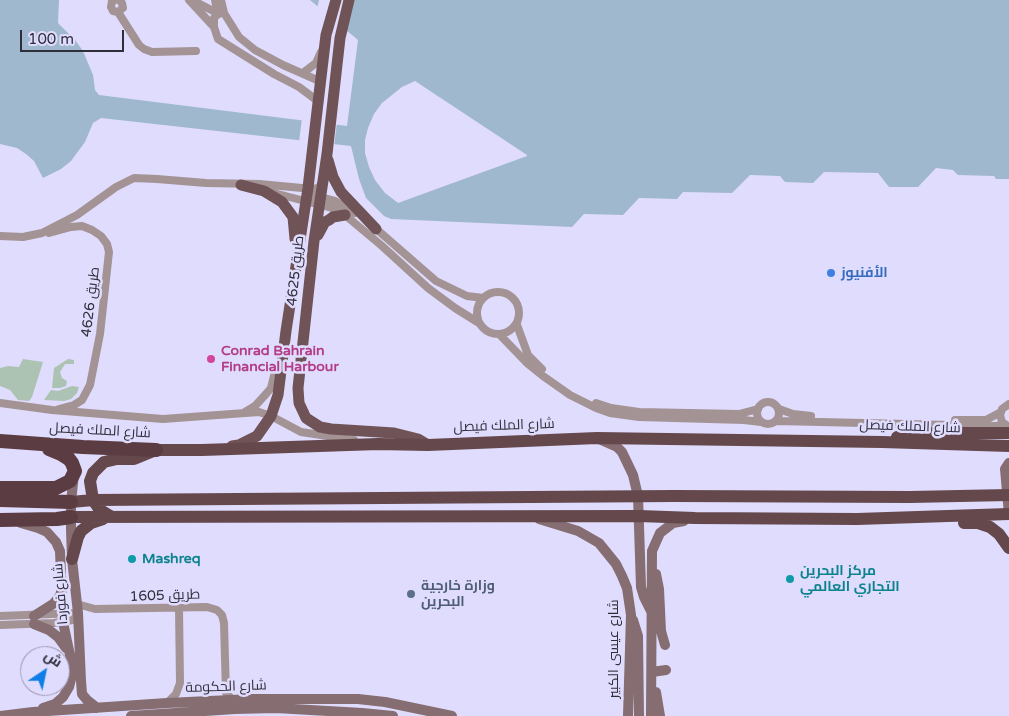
<!DOCTYPE html>
<meta charset="utf-8">
<style>
body{margin:0}
#map{position:relative;width:1009px;height:716px;overflow:hidden;background:#e0dcfd;font-family:"Varela Round",Cairo,sans-serif}
canvas{display:block}
.north{position:absolute;left:20px;top:646px;width:50px;height:50px;box-sizing:border-box;background:#e0dcfd;border:1px solid #9a96af;border-radius:50%;rotate:34deg;font-size:14px;font-weight:700;line-height:20px;text-align:center;color:#302e3b}
.north::after{content:'';display:block;margin:auto;width:18px;height:22px;background:#0f7ee6;clip-path:polygon(50% 0,100% 100%,50% 72%,0 100%)}
.scale{position:absolute;left:20px;top:30px;width:104px;height:22px;box-sizing:border-box;border:2px solid #302e3b;border-top:0;padding-left:6px;font-size:15px;line-height:18px;white-space:nowrap;color:#302e3b;-webkit-text-stroke:4px #e0dcfd;paint-order:stroke}
</style>
<div id="map">
<canvas width="1009" height="716"></canvas>
<div class="north">ش</div>
<div class="scale">100 m</div>
</div>
<script>
const ctx = document.querySelector('canvas').getContext('2d');
ctx.lineJoin = 'round';
function fill(path, color) {
  ctx.fillStyle = color;
  ctx.fill(path, 'evenodd');
}
function poly(rows) {
  const path = new Path2D();
  for (const r of rows) {
    if (r.length === 3) {
      path.moveTo(r[0] + r[2], r[1]);
      path.arc(r[0], r[1], r[2], 0, 2 * Math.PI);
      continue;
    }
    path.moveTo(r[0], r[1]);
    for (let i = 2; i < r.length; i += 2) path.lineTo(r[i], r[i + 1]);
  }
  return path;
}
function strokePath(path, color, width, dash) {
  ctx.strokeStyle = color;
  ctx.lineWidth = width;
  ctx.lineCap = dash ? 'butt' : 'round';
  ctx.setLineDash(dash || []);
  ctx.stroke(path);
}
function label(font, color, halo, rows, align = 'center') {
  ctx.font = font + ' "Varela Round",Cairo,sans-serif';
  ctx.lineWidth = 5;
  ctx.setLineDash([]);
  ctx.textBaseline = 'middle';
  ctx.strokeStyle = halo;
  ctx.fillStyle = color;
  for (const [text, x, y, turn = 0] of rows) {
    ctx.save();
    ctx.translate(x, y);
    ctx.rotate((+turn || 0) * Math.PI / 180);
    ctx.textAlign = isNaN(turn) ? turn : align;
    if (halo) ctx.strokeText(text, 0, 0);
    ctx.fillText(text, 0, 0);
    ctx.restore();
  }
}
fill(poly([
 [23,359,43,362,32,397,29,401,18,400,10,390,0,386,0,368,8,366,19,367],
 [68,359,74,360,74,364,65,364,60,372,62,378,67,381,66,386,60,388,52,388,54,368],
 [72,386,79,387,77,393,71,399,64,401,44,400,51,390,58,391]
]), '#acc3b3');
fill(poly([
 [0,0,59,0,58,23,75,40,83,51,93,75,95,90,99,95,347,126,358,40,310,0,1009,0,1009,179,996,179,994,176,958,175,953,170,936,168,918,187,889,187,878,173,824,172,813,183,785,182,780,176,750,175,732,193,683,192,677,199,639,198,623,215,584,214,572,227,391,219,384,216,366,198,359,179,351,146,101,118,93,123,85,142,71,161,61,169,43,178,34,161,26,154,17,148,0,144],
 [415,81,527,155,527,156,398,203,385,193,375,180,369,167,365,153,365,140,368,128,374,114,382,103,402,87]
]), '#9fb8cd');
fill(poly([
 [319,0,353,0,346,33,317,9],
 [302,118,337,122,334,147,299,142]
]), '#e0dcfd');
strokePath(poly([
 [115,0,112,1,111,7,113,11,118,12,123,8,122,3,119,0],
 [189,0,214,27],
 [192,0,219,14],
 [215,0,218,14,214,18,214,27,218,39,274,74,299,87,315,99],
 [221,0,224,13,239,37,255,50,283,65,317,80],
 [118,12,139,45,144,49,152,52,196,51],
 [303,73,316,63,321,52],
 [270,192,332,208,345,215,382,246,428,288,455,308,479,323],
 [307,194,335,201,355,213],
 [374,227,436,281,467,296,483,298],
 [49,233,71,227,82,226,92,230,101,236,107,244,109,252,100,334,90,385,82,400,74,405,59,409],
 [0,236,23,237,42,233,77,215,116,187,134,178,157,179,206,183,259,184,313,189,318,188,323,182],
 [498,313,21],
 [517,325,528,355,542,369],
 [500,335,528,364,543,376,570,395,596,408,610,413,639,417,744,420,761,422],
 [768,413,11],
 [0,403,52,410,163,419,259,412,271,416,301,432,354,440],
 [596,403,611,408,639,412,739,414,758,409],
 [779,409,793,414,811,416],
 [245,412,255,406,266,394,271,388,275,372,280,363],
 [955,420,986,420,1001,412],
 [776,421,995,426,1005,425],
 [1009,427,1002,422,1000,415,1002,409,1009,404],
 [77,604,95,609,207,607,217,610,222,615,224,623,226,693,233,700],
 [0,616,78,613],
 [0,625,54,623,79,619],
 [167,703,176,694,180,683,179,608]
]), '#a39395', 8);
strokePath(poly([
 [599,439,617,447,622,452,633,475,638,496,641,587,644,597,651,611],
 [1009,463,1005,469,1009,514],
 [74,474,71,502,71,530,72,559,78,613,81,681,82,694,87,700,97,708],
 [539,519,578,531,599,543,616,564,622,576,627,588,631,615,628,716],
 [21,523,38,528,47,532,56,542,60,551,63,622,71,660,71,679,69,687,63,697,55,704,43,708],
 [656,574,659,589,661,631,665,645],
 [34,616,53,604,60,596,61,592],
 [633,620,638,636,639,716],
 [34,624,49,630,58,637,66,648],
 [652,672,666,670],
 [656,692,660,716],
 [0,716,33,712,167,703,252,699,358,699,385,702,452,716],
 [131,716,235,709,276,708,362,713,393,716],
 [651,716,652,551,660,533,673,523,684,521]
]), '#856d71', 10);
strokePath(poly([
 [349,0,340,38,327,154,314,241,298,388,299,403,306,418,320,427,331,429,394,433,418,439,428,445],
 [328,160,333,177,341,192,376,229],
 [241,185,264,191,282,202,293,217,295,239],
 [318,235,325,222,329,220,333,217,345,215],
 [232,446,239,445,257,436,271,416,278,395,286,331,308,188,326,35,336,0]
]), '#6f5357', 11);
strokePath(poly([
 [897,437,923,433,1009,433],
 [71,502,93,500,674,496,910,497,1009,495],
 [110,516,100,510,93,500,90,481,93,473,104,462,117,459,134,459,156,450,202,450,378,444,428,445,597,438,882,442,1009,446],
 [71,517,639,516,695,518,857,519,1009,514],
 [964,523,978,523,990,527,999,534,1009,548],
 [72,559,78,537,81,531,91,523,103,519]
]), '#65484c', 12);
strokePath(poly([
 [0,441,83,447,156,450],
 [0,488,56,488,70,481,75,471,72,463,69,459,61,454,49,449],
 [0,500,71,502],
 [0,520,57,519,71,517]
]), '#5b3c42', 14);
for (const [x, y, r, color] of [
 [831,273,5,"#3f7fe0"],
 [211,359,5,"#d1479c"],
 [132,559,5,"#0f9aa8"],
 [790,579,5,"#0f9aa8"],
 [411,594,5,"#5c6f8a"]
]) {
  const dot = new Path2D();
  dot.arc(x, y, r, 0, 2 * Math.PI);
  ctx.fillStyle = color;
  ctx.fill(dot);
  strokePath(dot, '#e0dcfd', 2);
}
label('14px', '#302e3b', '#e0dcfd', [
 ["طريق 4625",296,271,-84],
 ["طريق 4626",91,302,-83],
 ["شارع الملك فيصل",504,426,-2],
 ["شارع الملك فيصل",910,427,2],
 ["شارع الملك فيصل",100,431,3],
 ["شارع فوردا",61,594,-95],
 ["طريق 1605",165,596,-2],
 ["شارع عيسى الكبير",614,649,-90],
 ["شارع الحكومة",226,687,-2]
]);
label('bold 14px', '#366cbe', '#e0dcfd', [
 ["الأفنيوز",841,273]
], 'left');
label('bold 14px', '#b23c85', '#e0dcfd', [
 ["Conrad Bahrain",221,351],
 ["Financial Harbour",221,367]
], 'left');
label('bold 14px', '#0d838f', '#e0dcfd', [
 ["Mashreq",142,559],
 ["مركز البحرين",800,571],
 ["التجاري العالمي",800,587]
], 'left');
label('bold 14px', '#4e5e75', '#e0dcfd', [
 ["وزارة خارجية",421,586],
 ["البحرين",421,602]
], 'left');
</script>
